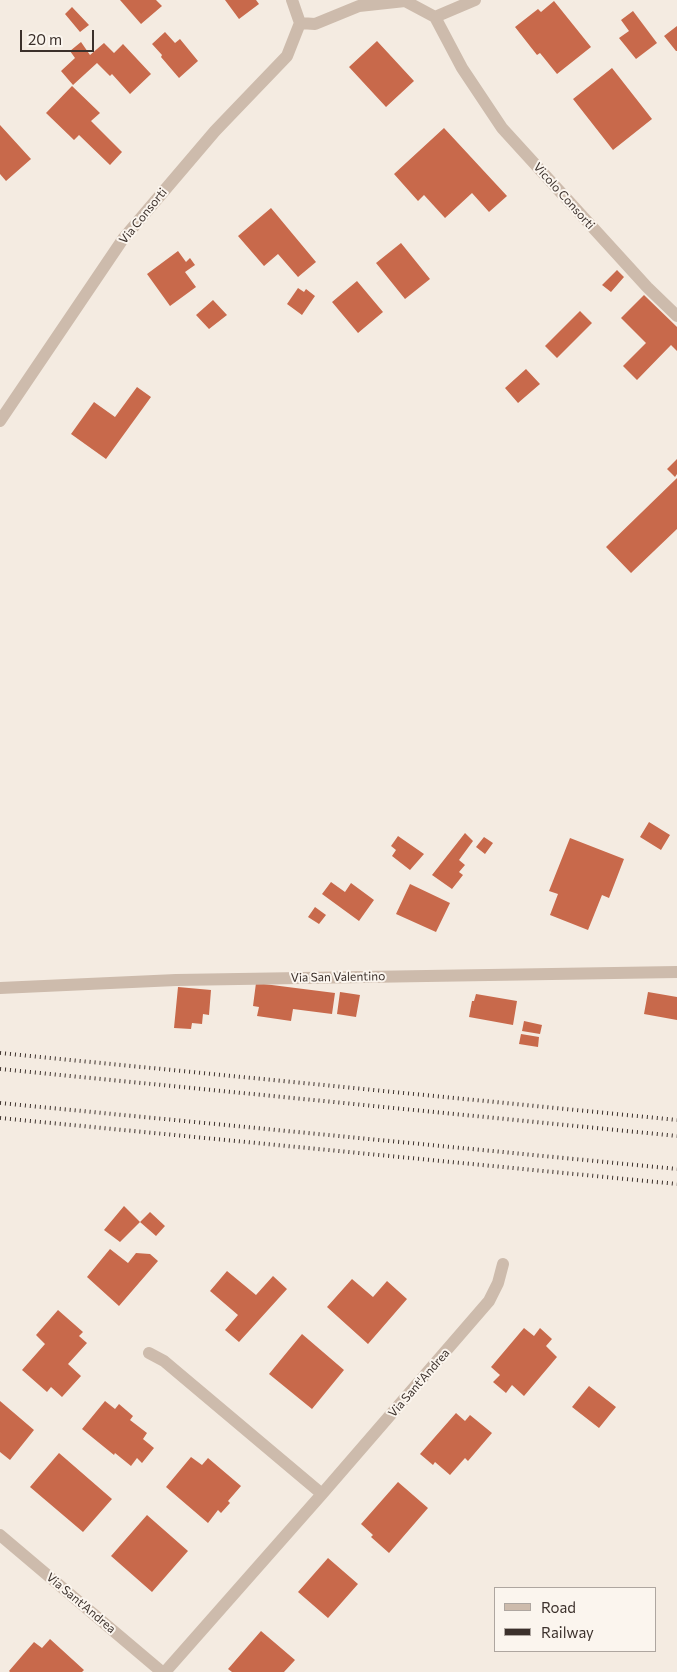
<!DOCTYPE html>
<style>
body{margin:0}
#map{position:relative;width:677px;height:1672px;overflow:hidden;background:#f4ebe1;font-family:Commissioner,sans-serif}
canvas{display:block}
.legend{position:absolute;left:494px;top:1587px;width:162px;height:65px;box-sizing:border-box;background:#fbf5ee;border:1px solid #aea6a0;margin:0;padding:6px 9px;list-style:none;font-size:15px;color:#3b302b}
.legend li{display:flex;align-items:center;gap:10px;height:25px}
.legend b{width:25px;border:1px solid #aea6a0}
.scale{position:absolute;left:20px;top:30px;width:74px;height:22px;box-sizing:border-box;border:2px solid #3b302b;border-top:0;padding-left:6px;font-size:15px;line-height:18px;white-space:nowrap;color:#3b302b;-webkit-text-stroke:4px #fbf5ee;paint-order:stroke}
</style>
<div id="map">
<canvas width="677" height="1672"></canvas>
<ul class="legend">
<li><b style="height:6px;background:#cdbbac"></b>Road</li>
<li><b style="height:6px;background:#3b302b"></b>Railway</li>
</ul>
<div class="scale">20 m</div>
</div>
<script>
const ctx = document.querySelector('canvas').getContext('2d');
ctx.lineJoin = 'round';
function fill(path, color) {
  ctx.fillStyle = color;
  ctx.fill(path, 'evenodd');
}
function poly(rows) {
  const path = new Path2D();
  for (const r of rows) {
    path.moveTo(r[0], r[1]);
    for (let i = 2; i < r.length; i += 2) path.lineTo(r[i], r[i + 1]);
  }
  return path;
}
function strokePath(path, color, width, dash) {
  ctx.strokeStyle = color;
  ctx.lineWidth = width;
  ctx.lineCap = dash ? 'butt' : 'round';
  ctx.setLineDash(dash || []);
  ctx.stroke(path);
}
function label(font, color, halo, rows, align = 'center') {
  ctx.font = font + ' Commissioner,sans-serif';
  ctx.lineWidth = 4;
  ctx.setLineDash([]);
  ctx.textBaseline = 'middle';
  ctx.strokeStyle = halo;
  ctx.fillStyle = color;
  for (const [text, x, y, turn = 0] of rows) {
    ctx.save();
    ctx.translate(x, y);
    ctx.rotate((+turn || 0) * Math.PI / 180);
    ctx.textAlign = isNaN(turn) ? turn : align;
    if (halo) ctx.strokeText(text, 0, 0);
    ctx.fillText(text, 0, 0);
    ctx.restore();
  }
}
fill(poly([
 [120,0,156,0,162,6,141,24],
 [225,0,256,0,259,4,239,19],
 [554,1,591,47,557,74,540,53,537,55,515,27,538,9,541,12],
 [72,7,89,25,80,32,65,14],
 [633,11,657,43,636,59,619,38,629,31,621,20],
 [677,26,677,51,676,51,664,36],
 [165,32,175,43,180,39,198,61,179,78,161,57,162,55,152,44],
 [377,41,414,81,386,107,349,67],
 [81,42,90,55,104,43,114,53,123,44,151,74,130,94,112,74,110,76,97,63,73,85,61,71,75,58,70,51],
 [612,68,652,119,613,150,573,99],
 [72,86,100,113,91,121,122,152,110,165,79,135,74,140,46,113],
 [0,125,31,159,6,181,0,174],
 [444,128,507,196,489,212,472,193,445,218,424,195,418,201,394,174],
 [271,208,316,262,298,277,278,254,264,266,238,236],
 [401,243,430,279,405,299,376,263],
 [178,251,186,262,190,258,195,265,185,272,196,287,170,306,147,274],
 [617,270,624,277,611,292,602,285],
 [357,281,383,312,358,333,332,302],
 [298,288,304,292,306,289,315,296,302,315,287,304],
 [644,295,677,327,677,351,671,345,637,380,623,366,646,343,621,318],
 [213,300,227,315,209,329,196,315],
 [580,311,592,323,557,358,545,346],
 [526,369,540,384,518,403,505,388],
 [137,387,151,397,106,459,71,434,94,402,115,417],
 [677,459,677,474,675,477,667,469],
 [677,478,677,529,631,573,606,547],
 [649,822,670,835,661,850,640,837],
 [465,833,473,841,459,860,465,865,459,872,463,875,452,889,432,875],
 [398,836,424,854,410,870,392,856,396,850,391,846],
 [484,837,493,843,485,854,476,847],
 [570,838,624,859,609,898,602,895,588,930,550,915,558,894,549,891],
 [331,882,345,892,351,883,374,900,359,921,322,894],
 [410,884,450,903,436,932,396,914],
 [315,907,326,915,319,924,308,917],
 [256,983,335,993,332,1014,293,1009,291,1021,257,1016,259,1007,253,1006],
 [178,987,211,990,209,1015,203,1014,202,1024,192,1023,191,1029,174,1028],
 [340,992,360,995,356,1017,337,1014],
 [648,992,677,997,677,1020,644,1014],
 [476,994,517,1001,513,1025,469,1017,472,1001,474,1001],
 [524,1021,542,1025,540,1034,522,1031],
 [521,1034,539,1037,538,1047,519,1044],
 [124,1206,140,1222,120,1242,104,1230],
 [150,1212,165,1226,156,1236,140,1222],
 [110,1249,128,1263,136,1253,150,1254,158,1261,119,1306,87,1277],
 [227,1271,256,1295,273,1276,287,1289,239,1342,225,1330,238,1315,210,1291],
 [352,1279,373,1297,387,1281,407,1299,368,1344,327,1307],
 [58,1310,83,1332,79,1336,87,1343,68,1364,81,1376,62,1397,51,1387,47,1392,22,1370,45,1344,36,1335],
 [524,1328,534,1336,540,1328,552,1339,546,1346,557,1357,524,1396,512,1385,506,1393,493,1382,500,1375,491,1367],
 [302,1334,344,1370,312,1409,269,1374],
 [589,1386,616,1407,599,1428,572,1407],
 [0,1401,34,1430,10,1460,0,1452],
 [105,1401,115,1409,119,1404,133,1416,130,1420,147,1433,143,1439,154,1448,142,1463,137,1458,131,1466,115,1453,114,1455,82,1429],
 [456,1413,465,1421,470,1415,492,1433,468,1461,465,1458,450,1475,435,1462,433,1465,420,1454],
 [59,1453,112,1499,83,1532,30,1487],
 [191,1457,202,1465,208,1458,241,1486,228,1501,230,1503,221,1513,218,1510,208,1523,166,1487],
 [398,1482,428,1508,389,1553,371,1537,373,1535,361,1524],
 [147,1515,188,1551,152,1592,111,1556],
 [328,1558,358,1584,328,1618,298,1592],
 [261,1631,295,1660,284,1672,232,1672,228,1669],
 [50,1639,84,1670,82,1672,10,1672,9,1671,34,1642,42,1648]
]), '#c8694b');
strokePath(poly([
 [435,17,475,0],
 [300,23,315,24,359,6,405,1,435,17,462,68,502,128,647,287,677,316],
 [0,421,123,239,215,131,287,56,300,23,292,0],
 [0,988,176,980,677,972],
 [149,1353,164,1361,322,1494],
 [0,1535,162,1672],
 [165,1672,322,1494,489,1301,498,1283,503,1264]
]), '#cdbbac', 12);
strokePath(poly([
 [0,1053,677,1120],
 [0,1069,677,1136],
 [0,1103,677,1169],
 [0,1118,677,1184]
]), '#3b302b', 4, [1, 4]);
label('12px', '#3b302b', '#fbf5ee', [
 ["Vicolo Consorti",564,196,48],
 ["Via Consorti",143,216,-51],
 ["Via San Valentino",338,977,-1],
 ["Via Sant'Andrea",419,1383,-49],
 ["Via Sant'Andrea",81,1603,40]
]);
</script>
